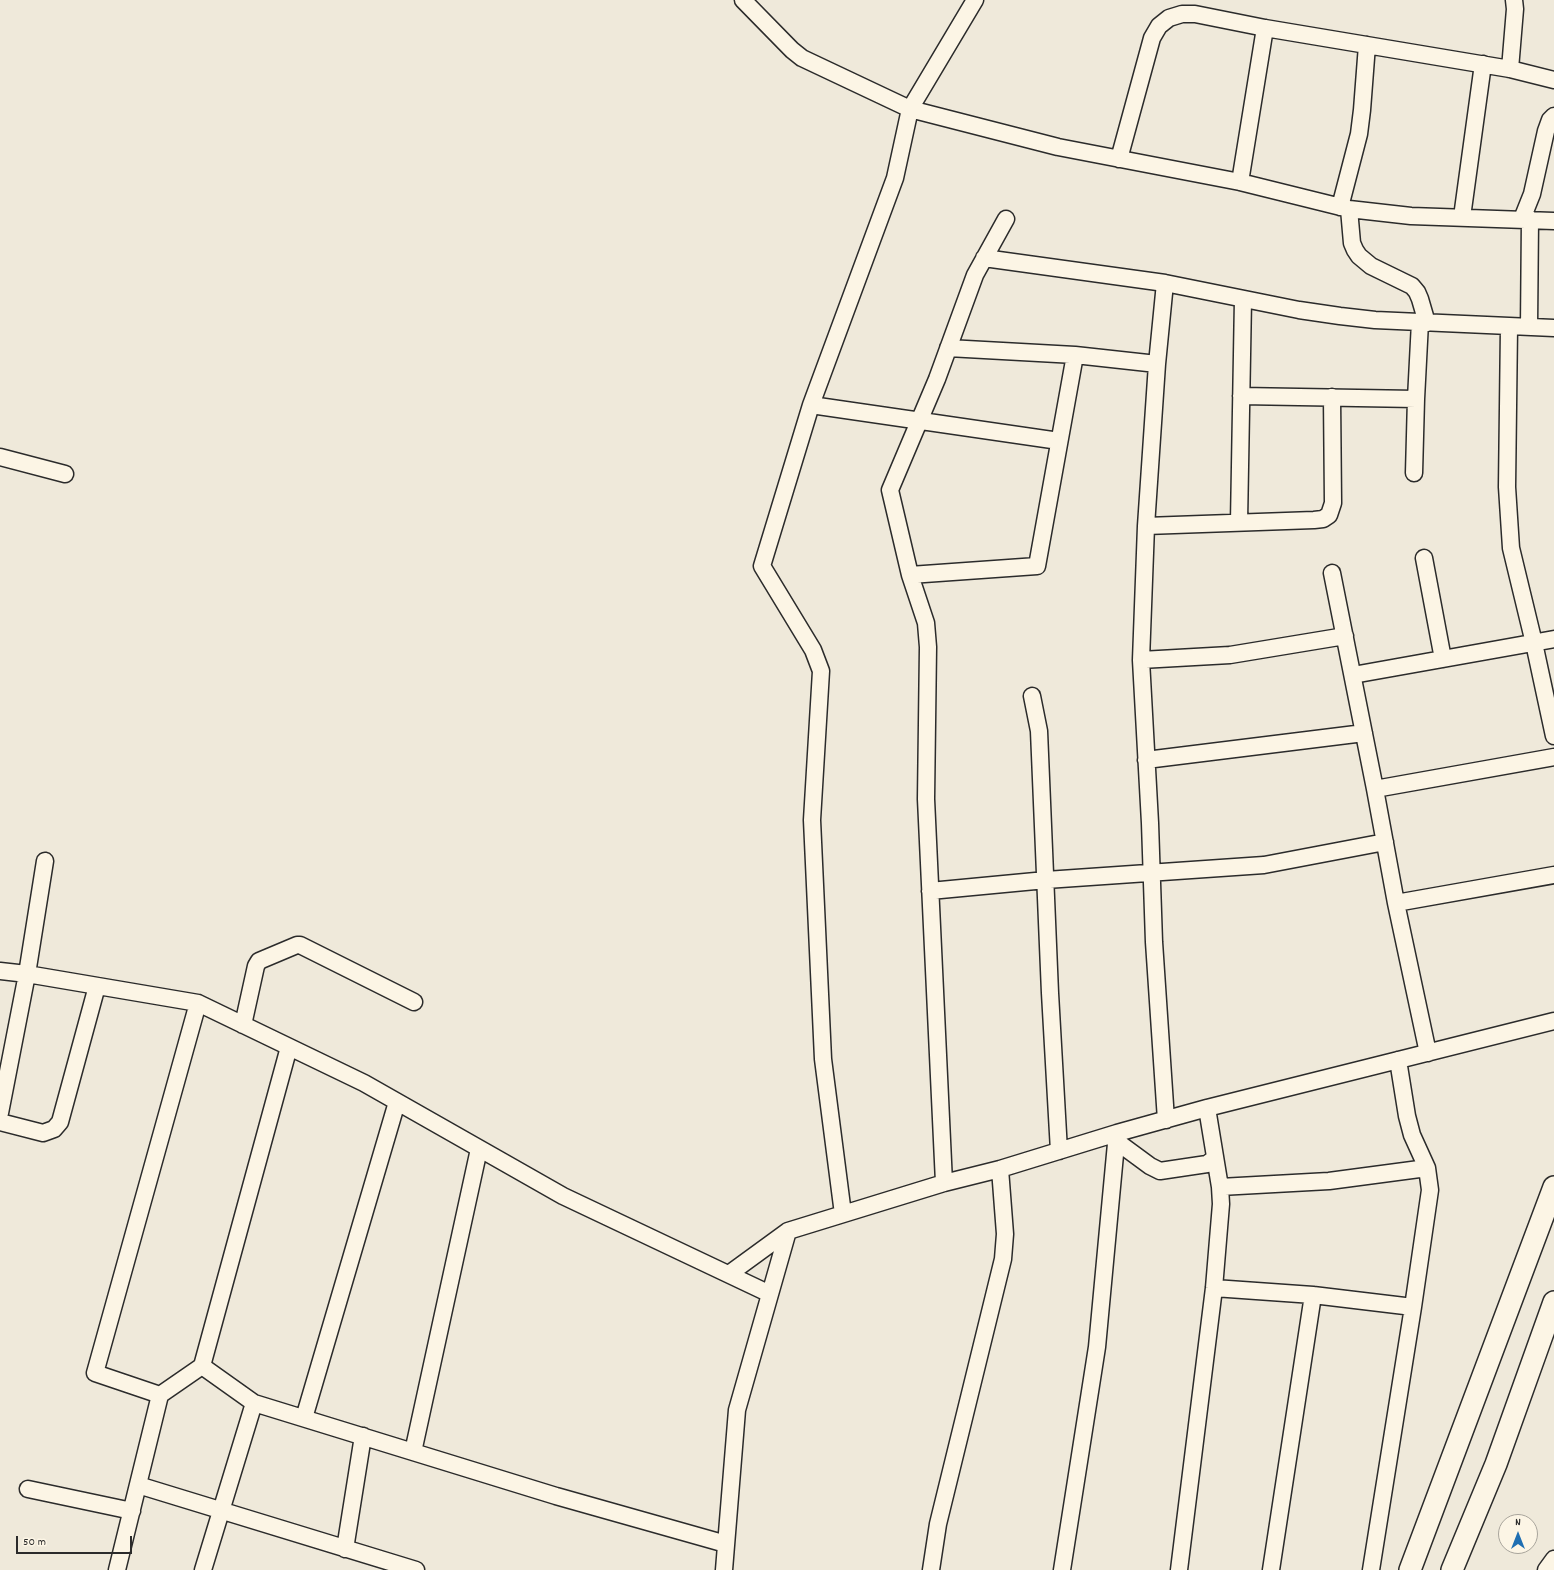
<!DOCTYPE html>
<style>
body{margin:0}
#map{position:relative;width:1554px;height:1570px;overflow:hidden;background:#efe9da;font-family:Dekko,sans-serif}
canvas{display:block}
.north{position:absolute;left:1498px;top:1514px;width:40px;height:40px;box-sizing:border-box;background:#fcf5e5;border:1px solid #a8a49b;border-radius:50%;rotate:0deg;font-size:11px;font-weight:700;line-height:16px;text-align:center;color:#2b2b2b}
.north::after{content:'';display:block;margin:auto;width:14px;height:18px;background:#1f6fb2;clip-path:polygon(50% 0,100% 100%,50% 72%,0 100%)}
.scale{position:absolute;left:16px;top:1536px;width:116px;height:18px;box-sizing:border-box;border:2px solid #2b2b2b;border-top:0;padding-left:5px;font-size:12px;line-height:14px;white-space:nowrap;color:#2b2b2b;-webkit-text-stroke:3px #fcf5e5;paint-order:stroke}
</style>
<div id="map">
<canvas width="1554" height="1570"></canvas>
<div class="north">N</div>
<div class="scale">50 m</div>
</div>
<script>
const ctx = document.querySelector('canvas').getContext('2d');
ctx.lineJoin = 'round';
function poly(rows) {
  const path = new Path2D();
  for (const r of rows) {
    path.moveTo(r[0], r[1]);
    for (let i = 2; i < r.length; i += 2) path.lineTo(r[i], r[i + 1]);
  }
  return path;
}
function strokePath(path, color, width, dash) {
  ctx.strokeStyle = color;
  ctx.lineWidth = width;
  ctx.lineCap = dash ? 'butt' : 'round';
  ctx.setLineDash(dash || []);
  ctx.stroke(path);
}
const minor = poly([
 [743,0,792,50,802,58,910,109,1058,147,1240,182,1349,209,1411,216,1554,221],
 [1510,69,1515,9,1514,0],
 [1119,159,1152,38,1159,26,1169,18,1182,14,1195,14,1265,28,1510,69,1554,80],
 [1240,182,1265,28],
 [1340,207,1359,134,1362,110,1367,45],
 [1349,209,1352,243,1355,250,1359,256,1371,266,1412,286,1417,292,1420,299,1427,323],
 [1462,217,1483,64],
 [1522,219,1532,194,1546,131,1550,120,1554,116],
 [984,258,1165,283,1157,364,1146,526,1141,660,1150,823,1154,942,1166,1120],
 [1165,283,1299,310,1340,316,1375,320,1554,328],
 [1509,327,1507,487,1511,548,1534,643,1554,736],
 [1529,327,1530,219],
 [948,348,1075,355,1157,364],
 [1241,396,1416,399],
 [811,405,1059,441],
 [0,457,65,474],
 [1414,473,1416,399,1420,322],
 [1239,522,1243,299],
 [1146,526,1314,520,1323,519,1329,515,1333,503,1332,397],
 [1424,558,1443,659],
 [1332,573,1375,789,1396,903,1428,1053],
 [910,575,1037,566,1075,355],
 [1141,660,1230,655,1345,636],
 [1353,675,1554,639],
 [1032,696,1039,731,1050,993,1059,1151],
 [1146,760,1364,733],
 [1375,789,1554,757],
 [930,891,1046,880,1264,865,1385,842],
 [1396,903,1554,875],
 [0,971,27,974,198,1003],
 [243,1025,256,966,259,961,297,945,300,945,414,1002],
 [0,1113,27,974,45,861],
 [0,1122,43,1133,54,1129,60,1122,97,986],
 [1116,1141,1150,1166,1160,1171,1207,1164,1215,1158],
 [944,1183,926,799,928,647,926,623,910,575,890,490,937,379,975,275,1006,219],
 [1220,1187,1329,1181,1427,1168],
 [843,1214,823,1059,812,820,821,671,813,650,762,566,811,405,895,178,910,109,975,0],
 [729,1274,788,1231],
 [1214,1288,1313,1295,1413,1307],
 [202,1366,254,1403,556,1496,726,1544],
 [160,1395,202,1366,289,1047],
 [304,1418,397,1102],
 [413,1452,479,1149],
 [138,1485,416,1570],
 [28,1489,132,1511],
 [345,1549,363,1436],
 [117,1570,160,1395,95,1373,198,1003,364,1083,563,1196,770,1294],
 [203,1570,254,1403],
 [724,1570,737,1410,788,1231,944,1183,1000,1169,1117,1133,1207,1108,1554,1021],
 [931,1570,938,1524,1003,1259,1005,1234,1000,1169],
 [1062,1570,1097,1347,1117,1133],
 [1179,1570,1214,1288,1221,1204,1220,1187,1207,1108],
 [1271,1570,1313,1295],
 [1371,1570,1413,1307,1430,1190,1427,1168,1412,1135,1407,1116,1398,1060],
 [1546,1570,1554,1559]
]);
const major = poly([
 [1410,1570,1554,1187],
 [1452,1570,1496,1464,1554,1302]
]);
strokePath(minor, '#2b2b2b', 19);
strokePath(major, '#2b2b2b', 24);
strokePath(minor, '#fcf5e5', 16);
strokePath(major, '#fcf5e5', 21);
</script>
